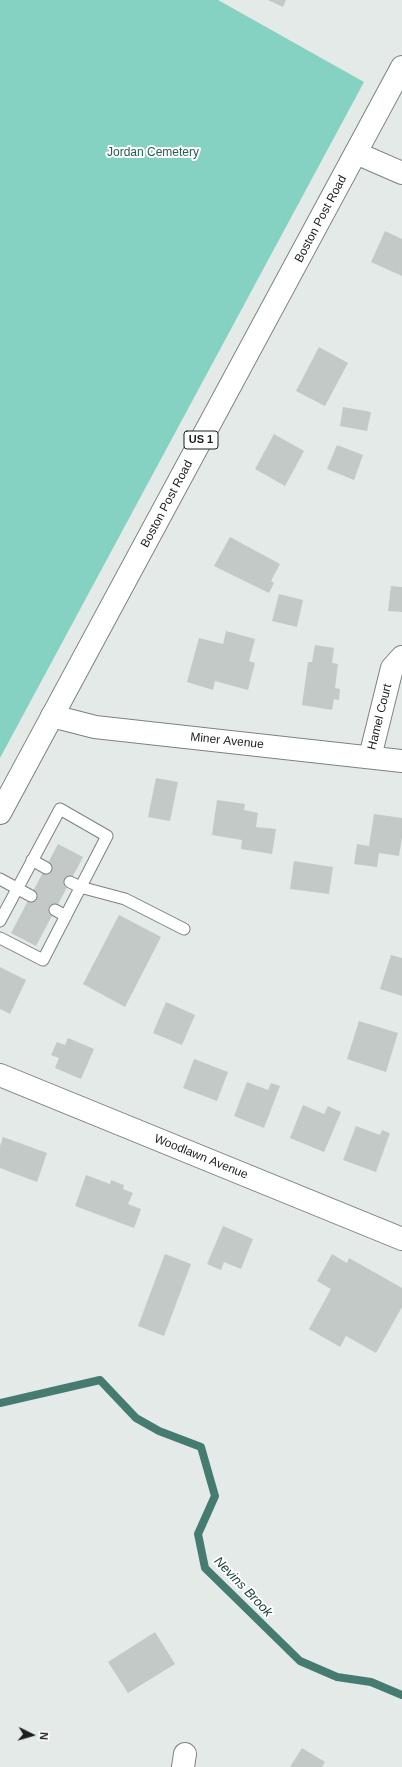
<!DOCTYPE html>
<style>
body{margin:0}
#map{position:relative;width:402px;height:1767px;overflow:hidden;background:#e3eae8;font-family:Helvetica,sans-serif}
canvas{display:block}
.north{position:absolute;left:12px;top:1715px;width:40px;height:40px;-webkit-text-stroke:3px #fff;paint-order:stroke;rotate:95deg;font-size:11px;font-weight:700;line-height:16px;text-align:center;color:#1d1f1e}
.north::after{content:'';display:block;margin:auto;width:14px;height:18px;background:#1d1f1e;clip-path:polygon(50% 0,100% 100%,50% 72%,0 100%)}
</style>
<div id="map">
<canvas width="402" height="1767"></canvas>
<div class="north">N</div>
</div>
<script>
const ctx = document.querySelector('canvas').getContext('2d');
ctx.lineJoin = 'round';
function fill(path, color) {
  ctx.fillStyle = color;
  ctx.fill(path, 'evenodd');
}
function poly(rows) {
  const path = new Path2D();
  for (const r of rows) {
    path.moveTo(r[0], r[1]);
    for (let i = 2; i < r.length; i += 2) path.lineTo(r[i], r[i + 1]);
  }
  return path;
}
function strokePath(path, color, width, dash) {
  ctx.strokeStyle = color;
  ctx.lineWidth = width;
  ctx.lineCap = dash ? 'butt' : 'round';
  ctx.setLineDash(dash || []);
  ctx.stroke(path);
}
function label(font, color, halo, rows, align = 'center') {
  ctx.font = font + ' Helvetica,sans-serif';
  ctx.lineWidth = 4;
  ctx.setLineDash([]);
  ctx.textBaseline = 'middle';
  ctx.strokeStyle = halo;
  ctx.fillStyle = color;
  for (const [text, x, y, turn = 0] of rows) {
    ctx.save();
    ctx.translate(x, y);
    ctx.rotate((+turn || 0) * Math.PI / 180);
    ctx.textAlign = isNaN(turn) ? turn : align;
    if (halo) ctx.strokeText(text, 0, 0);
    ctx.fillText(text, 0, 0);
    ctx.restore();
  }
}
fill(poly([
 [0,0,218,0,364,82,0,758]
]), '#86d2c2');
strokePath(poly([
 [0,1403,100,1380,136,1418,159,1431,201,1447,215,1496,198,1534,205,1568,300,1661,337,1677,371,1682,402,1695]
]), '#467b71', 8);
fill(poly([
 [268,0,286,0,283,7],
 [385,231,402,239,402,276,371,262],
 [319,347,348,363,325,406,296,391],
 [343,407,371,412,367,431,340,426],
 [274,434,304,451,285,486,255,469],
 [337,445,363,455,354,480,327,469],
 [230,537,280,564,271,581,274,583,269,593,214,566],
 [391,586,402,587,402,612,388,611],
 [279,594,303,600,297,627,272,621],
 [226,631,255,639,249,661,255,663,248,690,215,681,213,690,187,682,199,638,223,644],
 [315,645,334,648,332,663,338,664,335,688,340,689,339,700,334,699,332,710,302,705,308,662,312,662],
 [156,778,178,782,170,821,148,817],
 [217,800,245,804,244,810,258,813,256,827,276,829,272,854,241,849,242,840,212,835],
 [374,814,402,818,402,837,399,856,379,853,377,867,354,864,357,844,369,846],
 [58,844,83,857,36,946,11,933],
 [294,861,333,867,329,894,290,889],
 [119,915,161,937,125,1007,83,984],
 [391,955,402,958,402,996,380,989],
 [0,967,26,980,10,1014,0,1009],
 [166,1002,195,1015,182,1045,153,1033],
 [359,1021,398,1033,386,1072,347,1059],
 [68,1038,94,1049,81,1079,55,1068,59,1058,51,1055,57,1042,65,1045],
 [194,1059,228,1072,217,1101,183,1088],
 [247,1082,268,1090,271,1083,280,1086,264,1128,234,1116],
 [303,1105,324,1114,328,1106,341,1112,324,1152,290,1138],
 [356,1126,380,1135,382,1130,390,1133,376,1172,343,1160],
 [3,1137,47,1153,37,1182,0,1168,0,1146],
 [86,1175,110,1184,111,1180,124,1185,123,1189,133,1193,128,1204,141,1209,134,1228,75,1206],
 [223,1226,253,1239,241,1269,224,1262,221,1270,207,1264],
 [165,1254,191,1264,164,1336,138,1326],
 [332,1254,347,1263,349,1258,402,1288,402,1307,376,1353,346,1336,340,1347,309,1329,331,1289,317,1281],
 [155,1632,175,1664,128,1693,108,1662],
 [302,1748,325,1762,322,1767,290,1767]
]), '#c3c9c7');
const lane = poly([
 [32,860,46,868],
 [0,879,31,896],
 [70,882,80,887,125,899,184,929],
 [55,910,66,916],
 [0,921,60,809,107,836,43,960,0,938]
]);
const street = poly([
 [356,153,402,173],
 [52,716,95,727,402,761],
 [370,757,392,668,402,657],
 [0,1075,402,1239],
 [183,1767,185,1754]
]);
const primary = poly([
 [0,813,402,67]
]);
strokePath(lane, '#7c8280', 13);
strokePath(street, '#7c8280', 24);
strokePath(primary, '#7c8280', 24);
strokePath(lane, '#fff', 11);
strokePath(street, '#fff', 22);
strokePath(primary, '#fff', 22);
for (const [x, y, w] of [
 [201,440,34]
]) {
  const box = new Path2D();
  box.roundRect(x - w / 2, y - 9, w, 18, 3);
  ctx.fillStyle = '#fff';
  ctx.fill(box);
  strokePath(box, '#1d1f1e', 1);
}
label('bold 11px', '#1d1f1e', null, [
 ["US 1",201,440]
]);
label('12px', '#226055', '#fff', [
 ["Jordan Cemetery",153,153]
]);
label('12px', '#1d1f1e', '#fff', [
 ["Boston Post Road",321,219,-62],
 ["Boston Post Road",167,504,-62],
 ["Hamel Court",380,717,-76],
 ["Miner Avenue",227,741,6],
 ["Woodlawn Avenue",201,1157,22]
]);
label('italic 13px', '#1c4039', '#fff', [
 ["Nevins Brook",243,1587,46]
]);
</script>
